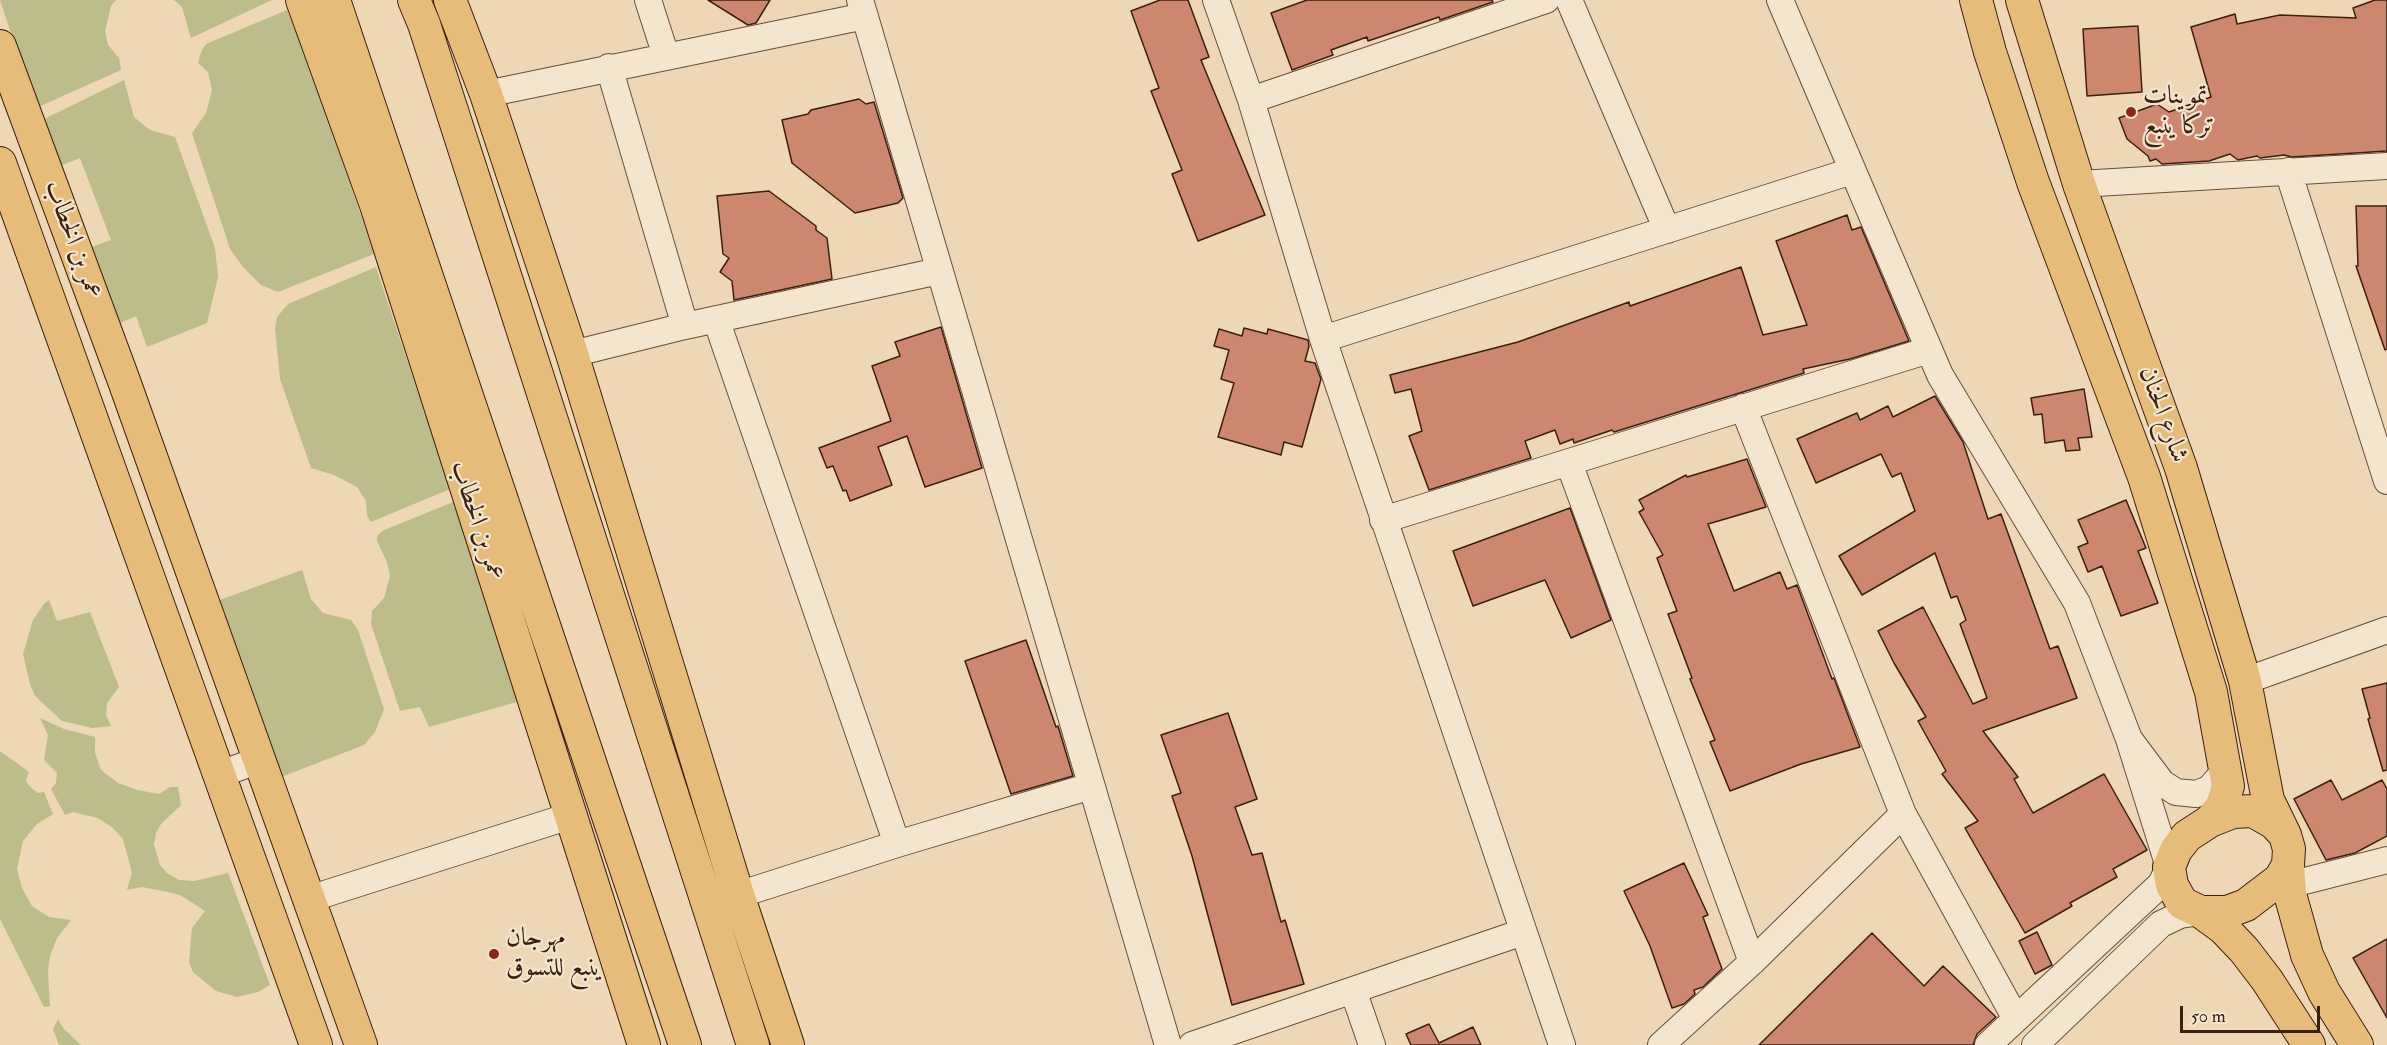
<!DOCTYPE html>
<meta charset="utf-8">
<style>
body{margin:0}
#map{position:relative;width:2387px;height:1045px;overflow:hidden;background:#edd7b4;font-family:"IM FELL Double Pica",serif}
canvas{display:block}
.scale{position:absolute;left:2180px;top:1006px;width:140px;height:27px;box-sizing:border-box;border:3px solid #3b2010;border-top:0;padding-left:8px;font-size:18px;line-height:21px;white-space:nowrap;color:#3b2010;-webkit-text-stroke:4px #f3e5ce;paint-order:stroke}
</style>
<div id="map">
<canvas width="2387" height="1045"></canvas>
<div class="scale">50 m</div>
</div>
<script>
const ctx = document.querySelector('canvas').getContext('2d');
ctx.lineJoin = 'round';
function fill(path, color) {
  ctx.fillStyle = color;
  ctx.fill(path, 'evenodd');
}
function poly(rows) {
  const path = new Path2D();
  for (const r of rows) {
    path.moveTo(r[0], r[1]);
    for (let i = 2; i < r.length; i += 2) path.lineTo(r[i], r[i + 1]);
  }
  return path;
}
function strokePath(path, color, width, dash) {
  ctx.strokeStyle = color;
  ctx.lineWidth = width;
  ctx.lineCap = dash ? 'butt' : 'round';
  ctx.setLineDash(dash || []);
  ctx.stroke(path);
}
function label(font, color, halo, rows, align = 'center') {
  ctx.font = font + ' "IM FELL Double Pica",Amiri,serif';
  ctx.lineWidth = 4.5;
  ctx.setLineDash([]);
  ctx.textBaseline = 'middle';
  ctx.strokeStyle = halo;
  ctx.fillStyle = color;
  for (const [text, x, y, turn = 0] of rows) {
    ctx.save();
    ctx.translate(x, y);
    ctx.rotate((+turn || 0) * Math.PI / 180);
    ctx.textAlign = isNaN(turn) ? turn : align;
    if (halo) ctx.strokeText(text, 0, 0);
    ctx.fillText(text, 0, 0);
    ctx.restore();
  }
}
fill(poly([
 [0,0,116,0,111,6,105,31,108,45,119,58,121,70,36,108],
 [174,0,272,0,191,38,182,7],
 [287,10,305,52,374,254,278,292,261,285,243,267,230,249,192,133,206,113,212,90,208,72,198,63,201,52,206,44],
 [124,80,134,117,150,130,175,137,215,248,218,277,207,323,147,347,136,316,114,326,86,249,111,240,80,158,60,166,42,120],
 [376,267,450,489,371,522,367,516,366,501,357,487,334,475,311,468,280,379,275,328,277,317,288,304],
 [453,502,520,701,429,727,420,707,400,711,371,624,372,611,384,598,390,576,387,562,377,541,377,536,382,531],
 [302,570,311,599,323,613,351,620,358,630,384,709,375,732,364,745,281,777,217,601],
 [49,600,57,621,90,612,119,687,107,703,106,715,111,726,92,728,62,721,35,696,30,684,23,654,33,620,44,604],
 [40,718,64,729,95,737,95,753,101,770,118,783,137,790,159,794,170,787,178,787,181,805,161,824,156,833,154,844,160,865,167,873,179,880,194,881,228,873,270,985,258,992,237,997,216,991,193,972,189,962,192,928,205,911,180,895,168,892,142,887,127,890,132,873,123,839,113,828,98,818,73,812,65,815,51,789,56,783,57,773,44,760,48,735],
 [0,751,25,769,29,772,26,780,29,786,38,793,44,792,53,814,37,824,23,841,17,869,22,888,32,906,49,917,71,920,57,938,50,956,48,972,50,1006,44,1007,0,919],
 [58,1019,63,1028,81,1045,59,1045,53,1029]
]), '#bcbd8b');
const building = poly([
 [708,0,770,0,756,23,748,25,708,0],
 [1160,0,1188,0,1209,57,1201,60,1265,215,1198,241,1172,174,1182,170,1151,91,1159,88,1131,11,1160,0],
 [1307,0,1492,0,1493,2,1440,20,1439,17,1368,41,1367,37,1331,50,1333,55,1292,70,1271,13,1307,0],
 [2375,0,2387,0,2387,151,2292,157,2284,155,2260,158,2257,156,2238,160,2230,154,2209,161,2162,164,2156,159,2150,161,2148,156,2127,139,2119,118,2157,104,2169,112,2211,97,2191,27,2235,14,2237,24,2280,15,2356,18,2353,8,2375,0],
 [2138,26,2142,92,2087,96,2083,29,2138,26],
 [859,99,866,104,874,102,903,198,898,203,855,213,792,163,782,120,808,114,811,110,859,99],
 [769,191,816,226,816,230,827,238,832,279,734,300,732,281,720,272,729,258,723,254,717,196,769,191],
 [2356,206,2387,206,2387,349,2385,350,2356,266,2358,266,2356,206],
 [1847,215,1852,230,1861,227,1909,341,1850,359,1803,369,1804,373,1614,432,1612,430,1574,443,1573,439,1560,444,1555,430,1525,441,1531,458,1429,490,1409,436,1422,431,1411,389,1395,393,1390,375,1518,342,1629,302,1630,306,1741,267,1763,335,1807,325,1776,241,1847,215],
 [941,327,982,468,925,487,907,436,878,447,892,485,850,501,846,490,843,491,833,466,827,468,819,448,891,421,872,366,900,356,895,342,941,327],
 [1244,328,1267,334,1268,329,1308,340,1309,346,1305,361,1315,363,1321,379,1302,447,1284,442,1281,455,1218,437,1234,383,1221,379,1229,350,1214,346,1219,329,1242,336,1244,328],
 [2084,389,2092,437,2078,438,2080,450,2066,451,2064,440,2045,443,2042,414,2034,415,2031,398,2084,389],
 [1935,396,1963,442,1988,519,2001,514,2050,649,2058,646,2077,698,1983,731,2018,777,2014,779,2033,813,2104,774,2147,850,2113,869,2117,877,2070,903,2072,906,2025,933,1965,828,1978,821,1942,774,1946,771,1918,721,1926,717,1894,663,1878,631,1923,607,1973,704,1987,698,1960,624,1966,620,1957,596,1951,598,1935,553,1862,595,1839,556,1915,511,1901,473,1892,477,1881,454,1816,483,1797,439,1857,413,1860,420,1888,406,1893,417,1935,396],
 [1747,459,1766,507,1708,524,1734,591,1780,572,1787,589,1797,585,1832,679,1834,678,1860,747,1801,764,1730,791,1710,742,1715,740,1690,679,1692,678,1668,614,1677,611,1657,558,1663,555,1639,512,1644,509,1639,500,1686,475,1687,477,1747,459],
 [2126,500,2146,548,2138,551,2158,603,2121,616,2102,566,2088,572,2078,547,2088,543,2078,520,2126,500],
 [1570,508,1611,620,1571,638,1545,580,1473,606,1453,551,1570,508],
 [1026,640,1056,727,1058,726,1073,776,1011,794,965,661,1026,640],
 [2387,683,2387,770,2383,771,2368,719,2370,718,2362,689,2387,683],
 [1228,713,1257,799,1235,807,1252,855,1262,853,1281,922,1285,920,1304,984,1232,1005,1192,856,1172,796,1181,793,1161,735,1228,713],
 [2331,780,2342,800,2382,780,2387,789,2387,836,2355,853,2326,860,2294,799,2331,780],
 [1684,863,1708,915,1703,917,1722,969,1703,987,1694,990,1695,994,1684,1004,1672,1008,1650,946,1624,891,1684,863],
 [2037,932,2052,965,2035,974,2019,941,2037,932],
 [1872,933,1924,986,1943,966,1996,1017,1977,1034,1973,1045,1759,1045,1872,933],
 [2387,939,2387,1018,2353,958,2387,939],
 [1429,1024,1439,1043,1473,1027,1481,1045,1411,1045,1406,1034,1429,1024]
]);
fill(building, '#ce876f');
strokePath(building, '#3b2010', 1.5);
const minor = poly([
 [648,0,666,56],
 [860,0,1168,1045],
 [1216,0,1251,100,1323,339,1562,1045],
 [1569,0,1667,230],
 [1780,0,1940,375,2077,603,2129,739],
 [609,67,685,326],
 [486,94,865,16],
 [1251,100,1546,0],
 [2288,171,2387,481],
 [2079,184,2387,166],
 [716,319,897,844],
 [1323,339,1852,171],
 [572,354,685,326,939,271],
 [1743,407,1903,814,2016,1019],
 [1569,463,1752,962],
 [1383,520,1929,350],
 [2245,681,2387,630],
 [218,775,259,760],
 [2285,886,2387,860],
 [738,895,897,844,1091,786],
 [309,899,570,816],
 [1353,990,1372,1045],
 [1192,1045,1523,932],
 [1661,1045,1752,962,1903,814],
 [1988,1045,2161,884,2169,867,2129,739,2162,783,2176,792,2196,794,2209,789,2225,771],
 [2035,1045,2161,924,2180,915,2201,912]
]);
const major = poly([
 [302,0,376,205,644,1045],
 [334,0,685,1045],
 [414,0,424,24,753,1045],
 [450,0,486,94,572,354,738,895,788,1045],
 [1976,0,1990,52,2033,182,2144,477,2211,692,2228,786,2222,806,2210,821],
 [2022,0,2079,184,2181,468,2245,681,2268,800,2285,835],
 [0,46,124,381,361,1045],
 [0,163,316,1045],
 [2253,811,2274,823,2285,835,2289,849,2288,865,2280,879,2246,905,2227,912,2201,912,2182,903,2172,885,2169,867,2176,850,2187,836,2210,821,2233,812,2253,811],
 [2288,865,2290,894,2307,955,2324,992,2357,1045],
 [2201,912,2223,928,2244,950,2267,980,2309,1045]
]);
strokePath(minor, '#684e39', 28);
strokePath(major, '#3b2010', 34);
strokePath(minor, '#f3e5ce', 26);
strokePath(major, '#e6bc7a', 32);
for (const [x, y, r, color] of [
 [2131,112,6,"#8f2418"],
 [494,954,6,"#8f2418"]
]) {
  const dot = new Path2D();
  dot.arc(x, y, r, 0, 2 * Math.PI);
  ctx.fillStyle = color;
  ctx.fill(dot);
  strokePath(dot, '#f3e5ce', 2);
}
label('26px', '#3b2010', '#f3e5ce', [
 ["تموينات",2143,97],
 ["تركا ينبع",2143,127],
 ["مهرجان",506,939],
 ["ينبع للتسوق",506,969]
], 'left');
label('26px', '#3b2010', '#f3e5ce', [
 ["عمر بن الخطاب",72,240,70],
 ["شارع الحنان",2162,415,70],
 ["عمر بن الخطاب",476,521,72]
]);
</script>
